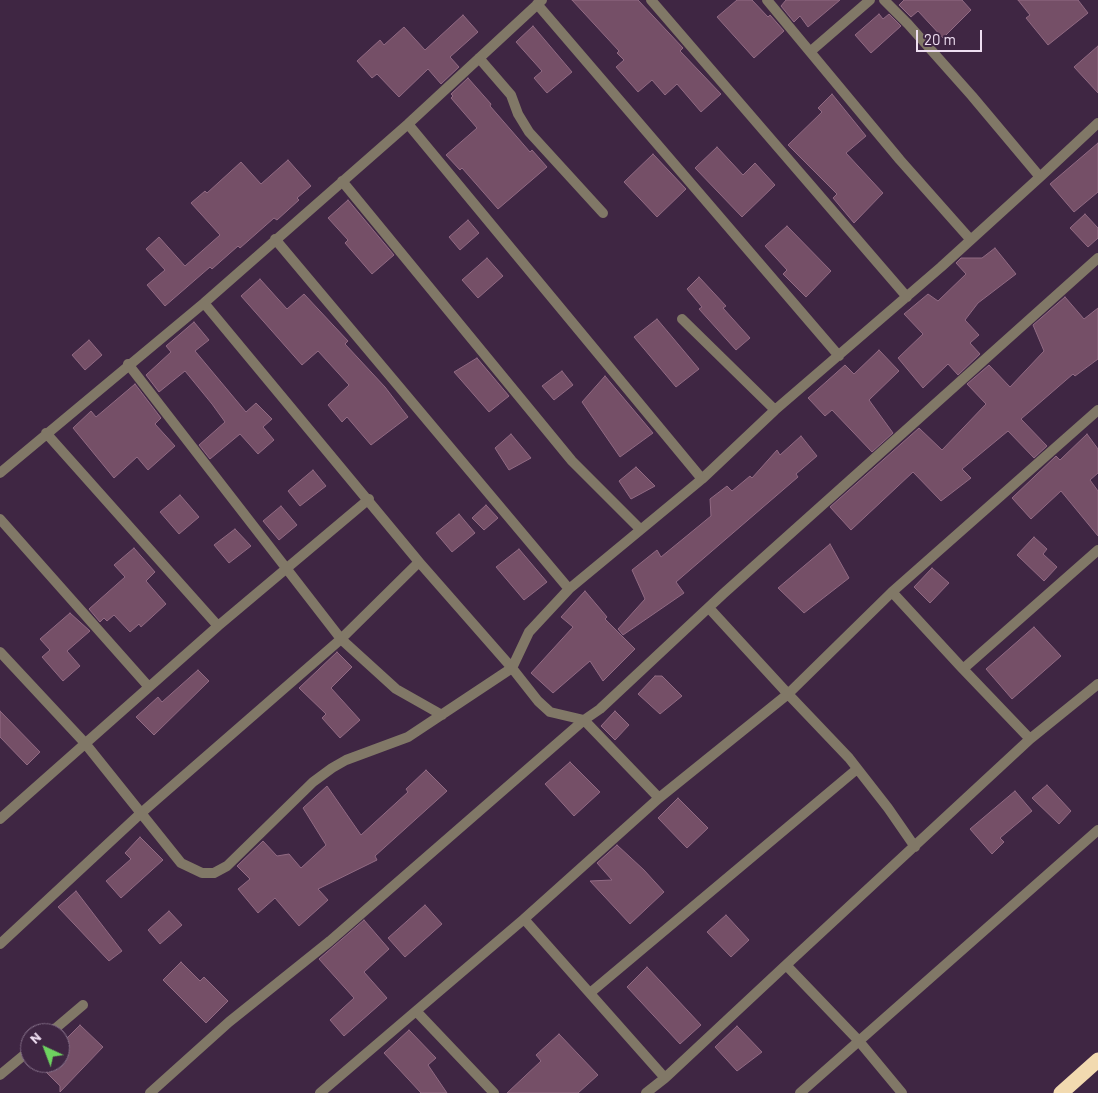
<!DOCTYPE html>
<style>
body{margin:0}
#map{position:relative;width:1098px;height:1093px;overflow:hidden;background:#3f2643;font-family:Barlow,sans-serif}
canvas{display:block}
.north{position:absolute;left:20px;top:1023px;width:50px;height:50px;box-sizing:border-box;background:#3f2643;border:1px solid #857089;border-radius:50%;rotate:317deg;font-size:14px;font-weight:700;line-height:20px;text-align:center;color:#efdff2}
.north::after{content:'';display:block;margin:auto;width:18px;height:22px;background:#6ed360;clip-path:polygon(50% 0,100% 100%,50% 72%,0 100%)}
.scale{position:absolute;left:916px;top:30px;width:66px;height:22px;box-sizing:border-box;border:2px solid #efdff2;border-top:0;padding-left:6px;font-size:15px;line-height:18px;white-space:nowrap;color:#efdff2;-webkit-text-stroke:4px #3f2643;paint-order:stroke}
</style>
<div id="map">
<canvas width="1098" height="1093"></canvas>
<div class="north">N</div>
<div class="scale">20 m</div>
</div>
<script>
const ctx = document.querySelector('canvas').getContext('2d');
ctx.lineJoin = 'round';
function fill(path, color) {
  ctx.fillStyle = color;
  ctx.fill(path, 'evenodd');
}
function poly(rows) {
  const path = new Path2D();
  for (const r of rows) {
    path.moveTo(r[0], r[1]);
    for (let i = 2; i < r.length; i += 2) path.lineTo(r[i], r[i + 1]);
  }
  return path;
}
function strokePath(path, color, width, dash) {
  ctx.strokeStyle = color;
  ctx.lineWidth = width;
  ctx.lineCap = dash ? 'butt' : 'round';
  ctx.setLineDash(dash || []);
  ctx.stroke(path);
}
const building = poly([
 [572,0,638,0,683,48,680,51,721,94,701,112,677,84,665,95,652,80,638,92,616,67,624,60,617,53,619,51,572,0],
 [737,0,752,0,768,17,770,15,784,31,754,58,717,17,737,0],
 [786,0,840,0,808,27,800,16,794,22,781,6,786,0],
 [904,0,962,0,971,10,943,38,918,11,911,17,899,5,904,0],
 [1018,0,1078,0,1088,13,1048,45,1026,18,1030,15,1018,0],
 [879,14,883,19,889,14,901,26,871,53,855,35,879,14],
 [463,15,478,32,450,57,459,67,441,84,428,69,399,97,377,74,372,78,357,61,380,40,384,45,404,27,425,50,463,15],
 [533,26,572,72,547,93,534,78,542,71,516,42,533,26],
 [1098,46,1098,93,1074,67,1098,46],
 [468,78,491,104,490,106,530,152,532,150,547,167,498,209,462,168,460,170,446,155,477,128,451,98,453,96,451,94,468,78],
 [832,94,866,136,846,153,883,193,854,223,833,198,837,194,788,145,822,112,818,108,832,94],
 [1098,143,1098,192,1074,212,1050,184,1098,143],
 [717,147,743,175,755,163,775,185,742,217,695,168,717,147],
 [653,154,686,189,657,217,624,182,653,154],
 [288,160,311,186,297,198,299,200,277,220,274,218,240,248,238,246,212,269,210,267,165,306,147,285,165,270,146,249,159,237,185,266,220,235,191,203,205,191,207,193,241,162,261,184,288,160],
 [348,200,394,255,372,274,345,243,348,240,328,218,348,200],
 [1085,214,1098,228,1098,238,1088,247,1070,228,1085,214],
 [468,220,479,233,460,250,449,237,468,220],
 [787,226,831,271,806,297,783,274,787,270,765,246,787,226],
 [995,248,1016,274,978,303,965,320,979,335,970,343,980,354,958,375,948,364,923,388,898,358,923,334,904,314,928,294,938,301,966,274,956,263,961,258,982,258,995,248],
 [487,258,503,276,478,298,462,280,487,258],
 [699,277,726,306,723,308,750,338,736,350,699,309,702,307,687,289,699,277],
 [260,279,287,309,304,294,348,341,345,344,385,387,408,417,371,445,347,417,342,422,328,405,349,385,318,351,302,365,241,296,260,279],
 [1065,297,1084,319,1098,308,1098,359,1075,376,1073,374,1021,419,1047,446,1034,458,1008,431,962,469,971,478,941,501,913,472,851,530,830,507,919,428,942,450,986,404,967,384,989,365,1010,387,1044,351,1033,325,1065,297],
 [657,319,699,369,676,387,634,337,657,319],
 [194,322,209,340,195,351,246,412,256,403,272,419,263,427,274,440,258,454,240,434,210,459,199,445,225,422,212,404,185,371,159,392,146,375,171,352,166,346,194,322],
 [89,340,102,355,85,370,72,355,89,340],
 [879,350,899,371,869,400,893,433,872,452,832,410,825,416,808,398,845,365,854,374,879,350],
 [477,358,509,396,489,412,454,372,477,358],
 [562,371,573,385,554,400,542,386,562,371],
 [605,376,653,433,620,457,582,402,605,376],
 [135,384,161,418,155,424,175,446,148,470,137,457,114,478,73,428,91,411,96,417,135,384],
 [511,434,531,458,509,470,495,448,511,434],
 [1087,434,1098,449,1098,473,1090,480,1098,491,1098,536,1061,491,1031,519,1012,498,1056,456,1060,460,1087,434],
 [801,436,817,456,796,474,798,477,676,582,684,593,623,635,618,629,645,599,632,570,657,550,661,557,711,516,710,499,727,486,732,491,750,476,752,478,777,450,780,455,801,436],
 [636,467,655,486,631,499,619,481,636,467],
 [313,470,326,486,300,506,288,491,313,470],
 [180,495,199,517,179,534,160,512,180,495],
 [486,505,498,518,484,530,472,518,486,505],
 [281,506,297,525,279,540,263,521,281,506],
 [459,514,475,533,452,552,436,533,459,514],
 [235,529,251,546,229,563,214,545,235,529],
 [1034,537,1047,549,1043,554,1057,567,1044,581,1017,555,1034,537],
 [830,544,849,578,804,613,778,588,830,544],
 [134,548,155,572,146,581,166,604,141,627,139,624,130,632,114,615,107,621,104,618,100,622,89,609,125,577,114,565,134,548],
 [519,549,547,582,524,600,496,567,519,549],
 [932,568,949,583,930,603,914,587,932,568],
 [585,591,607,617,605,619,635,649,603,681,590,661,553,693,531,673,573,627,561,617,585,591],
 [70,613,90,631,67,651,80,666,63,681,42,657,50,650,40,639,70,613],
 [1034,627,1061,656,1012,699,986,669,1034,627],
 [337,652,352,667,331,688,360,720,340,738,322,718,326,714,299,688,337,652],
 [198,670,209,681,154,735,136,717,158,697,162,702,198,670],
 [655,676,662,676,682,696,660,714,638,694,655,676],
 [0,711,40,752,27,765,0,737,0,711],
 [615,711,629,725,615,740,601,726,615,711],
 [570,762,600,792,574,816,545,784,570,762],
 [426,770,447,791,375,856,377,860,318,889,328,900,299,926,275,898,258,913,238,889,250,879,237,866,263,841,277,856,289,854,301,868,326,845,303,808,327,786,361,835,408,792,406,789,426,770],
 [1047,785,1071,811,1059,824,1032,798,1047,785],
 [1015,791,1032,811,1000,838,1004,842,992,854,970,829,1015,791],
 [678,798,708,828,687,848,658,818,678,798],
 [140,837,163,860,121,898,106,881,131,859,125,853,140,837],
 [617,845,644,870,664,892,630,924,590,881,612,880,597,863,617,845],
 [76,891,122,951,109,961,58,907,76,891],
 [425,905,442,924,405,957,388,938,425,905],
 [169,911,182,925,160,944,148,930,169,911],
 [726,915,749,940,731,957,707,932,726,915],
 [364,920,389,949,364,972,387,998,344,1036,330,1020,354,998,319,959,364,920],
 [181,962,200,981,204,977,228,1001,206,1023,163,980,181,962],
 [647,967,701,1025,680,1044,627,987,647,967],
 [80,1025,103,1047,60,1092,60,1086,37,1063,60,1063,60,1045,80,1025],
 [737,1026,762,1052,737,1071,715,1047,737,1026],
 [409,1030,436,1058,428,1065,447,1093,421,1093,384,1053,409,1030],
 [559,1034,598,1075,578,1093,507,1093,541,1061,536,1055,559,1034]
]);
fill(building, '#754f67');
strokePath(building, '#916a83', 1);
strokePath(poly([
 [651,0,907,297],
 [767,0,900,160,970,239],
 [537,4,839,356],
 [811,51,870,0],
 [479,58,511,95,518,114,529,132,603,213],
 [408,124,702,479],
 [1040,177,1098,123],
 [342,181,572,461,640,529],
 [275,239,569,589],
 [682,319,775,410],
 [128,364,341,639,396,689,442,715],
 [46,433,218,626],
 [0,473,204,303,408,124,542,0],
 [0,519,148,686],
 [419,562,512,668,538,701,550,712,584,720],
 [892,592,963,669],
 [709,608,788,694,659,798,584,720,600,709,723,594,1098,258],
 [0,652,84,742,181,863,202,873,214,873,227,866,313,782,332,768,346,760,408,737,512,668,529,632,569,589,702,479,775,410,941,267,1040,177,972,96,908,24,884,0],
 [1030,739,963,669,1098,550],
 [659,798,524,919,665,1078,786,965],
 [0,819,218,626,369,499],
 [915,847,888,808,849,758,788,694,892,592,1098,410],
 [0,944,140,814,341,639,419,562,204,303],
 [590,993,857,769],
 [50,1033,83,1005],
 [0,1075,30,1050],
 [150,1093,229,1022,330,941,584,720],
 [320,1093,416,1011],
 [494,1093,416,1011,524,919],
 [646,1093,665,1078],
 [800,1093,1098,830],
 [902,1093,858,1040,786,965,1030,739,1098,684]
]), '#817867', 10);
strokePath(poly([
 [1061,1093,1098,1060]
]), '#f2dab0', 15);
</script>
